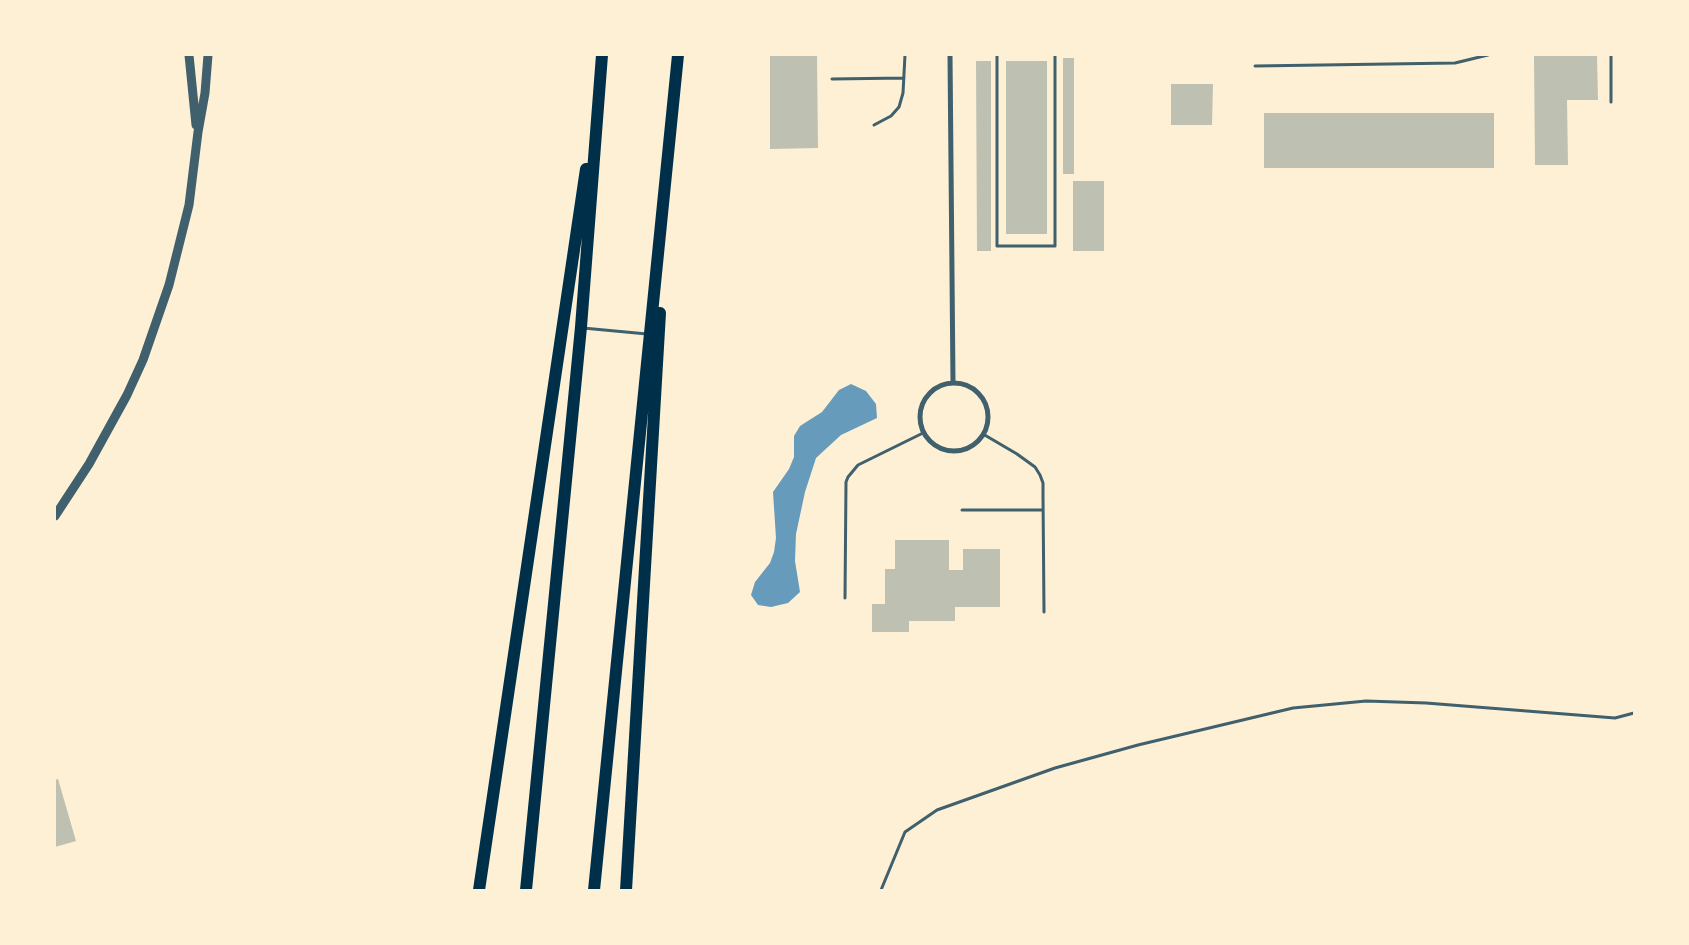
<!DOCTYPE html>
<style>
body{margin:0}
#map{position:relative;width:1689px;height:945px;overflow:hidden;background:#fdf0d5;font-family:Roboto,sans-serif}
canvas{display:block}
.frame{position:absolute;inset:0;border:56px solid #fdf0d5;pointer-events:none}
</style>
<div id="map">
<canvas width="1689" height="945"></canvas>
<div class="frame"></div>
</div>
<script>
const ctx = document.querySelector('canvas').getContext('2d');
ctx.lineJoin = 'round';
function fill(path, color) {
  ctx.fillStyle = color;
  ctx.fill(path, 'evenodd');
}
function poly(rows) {
  const path = new Path2D();
  for (const r of rows) {
    if (r.length === 3) {
      path.moveTo(r[0] + r[2], r[1]);
      path.arc(r[0], r[1], r[2], 0, 2 * Math.PI);
      continue;
    }
    path.moveTo(r[0], r[1]);
    for (let i = 2; i < r.length; i += 2) path.lineTo(r[i], r[i + 1]);
  }
  return path;
}
function strokePath(path, color, width, dash) {
  ctx.strokeStyle = color;
  ctx.lineWidth = width;
  ctx.lineCap = dash ? 'butt' : 'round';
  ctx.setLineDash(dash || []);
  ctx.stroke(path);
}
fill(poly([
 [851,384,866,391,876,404,877,418,841,435,816,458,805,492,796,534,795,561,800,592,788,603,771,607,758,605,751,595,755,582,770,563,774,552,776,538,773,492,789,469,794,457,794,436,800,426,822,412,839,390]
]), '#669bbc');
fill(poly([
 [770,55,817,55,818,148,770,149],
 [1534,56,1597,56,1598,100,1567,100,1568,165,1535,165],
 [1063,58,1074,58,1074,174,1063,174],
 [976,61,991,61,991,251,977,251],
 [1006,61,1047,61,1047,234,1006,234],
 [1171,84,1213,84,1212,125,1171,125],
 [1264,113,1494,113,1494,168,1264,168],
 [1073,181,1104,181,1104,251,1073,251],
 [895,540,949,540,949,570,963,570,963,549,1000,549,1000,607,955,607,955,621,909,621,909,632,872,632,872,604,885,604,885,569,895,569],
 [58,779,76,841,55,847,55,780]
]), '#bec0b2');
strokePath(poly([
 [997,55,997,246,1055,246,1055,55],
 [1611,55,1611,102],
 [1255,66,1455,63,1488,55],
 [832,79,904,78],
 [874,125,891,116,899,107,903,93,905,55],
 [583,328,647,334],
 [983,434,1017,454,1035,467,1040,475,1043,483,1043,496,1044,612],
 [962,510,1043,510],
 [845,598,846,482,848,477,858,465,923,433],
 [881,890,905,832,937,810,1055,768,1138,745,1293,708,1366,701,1426,703,1615,718,1634,713]
]), '#3f606c', 3);
strokePath(poly([
 [950,55,953,383],
 [954,417,34]
]), '#3f606c', 5);
strokePath(poly([
 [189,55,196,125],
 [55,516,89,464,127,395,143,360,169,285,189,205,198,132,205,93,208,55]
]), '#3f606c', 9);
strokePath(poly([
 [479,890,586,169],
 [526,890,581,327,602,55],
 [594,890,678,55],
 [626,890,660,313]
]), '#003049', 12);
</script>
